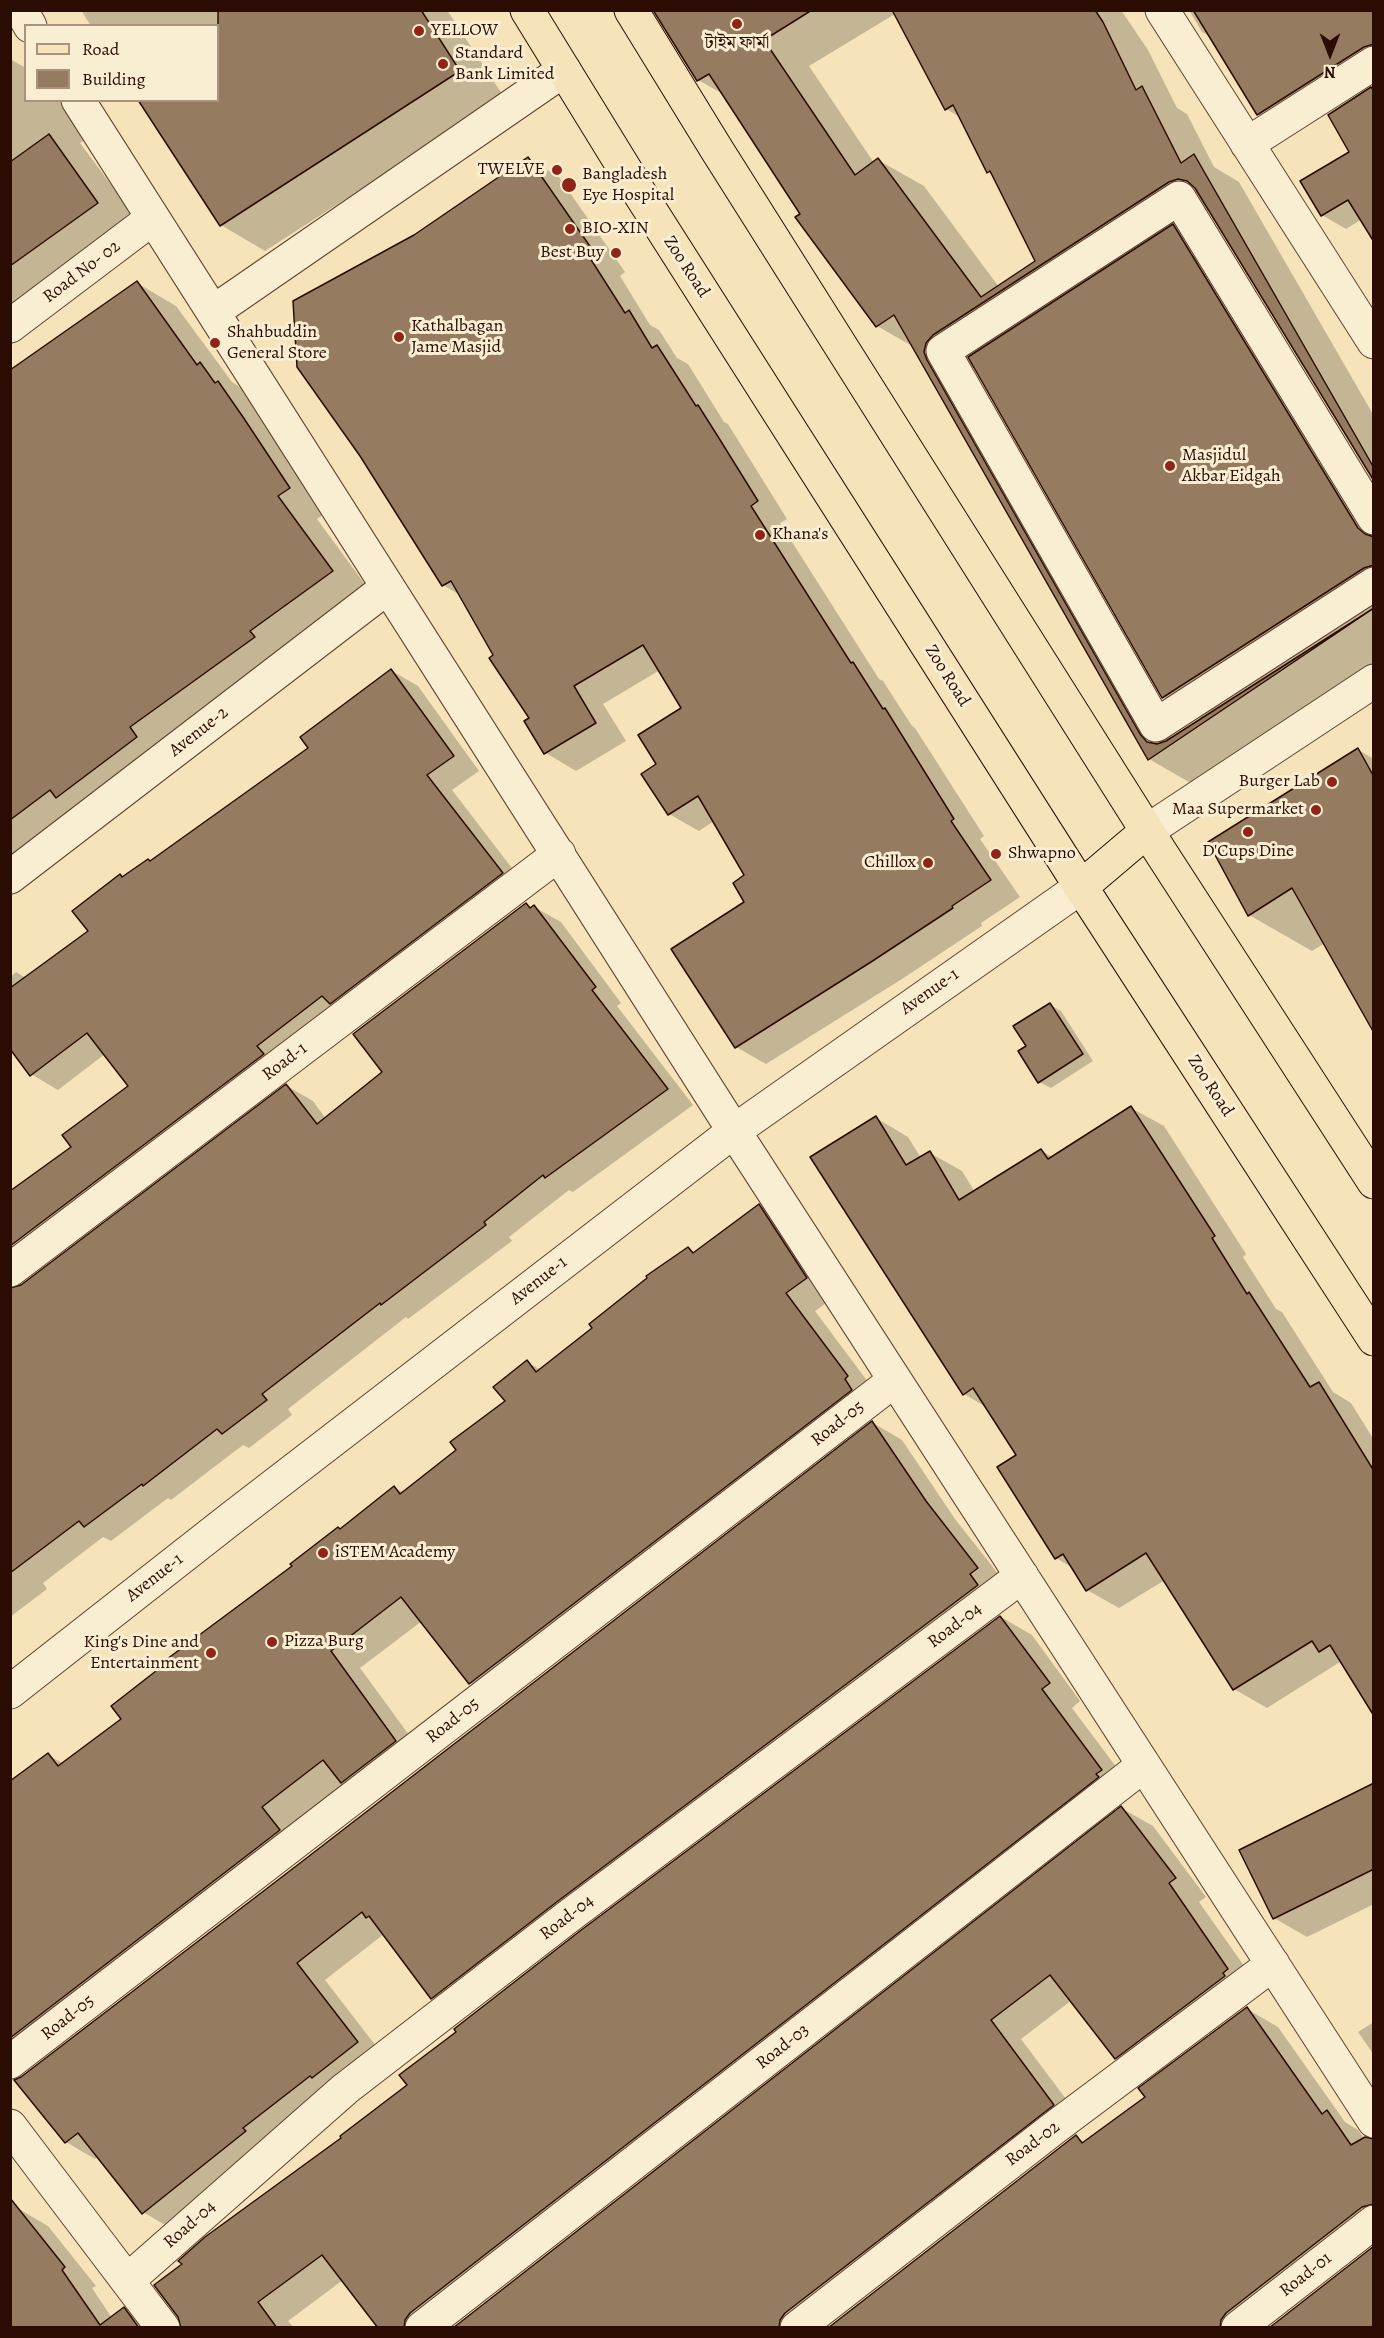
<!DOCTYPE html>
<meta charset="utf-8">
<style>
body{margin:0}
#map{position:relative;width:1384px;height:2338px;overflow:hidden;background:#f6e3b9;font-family:Alegreya,serif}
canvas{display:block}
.frame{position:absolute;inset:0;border:12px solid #2b0c02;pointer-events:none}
.legend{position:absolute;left:24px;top:24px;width:195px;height:78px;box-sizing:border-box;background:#f9edd2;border:2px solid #a7937f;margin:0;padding:8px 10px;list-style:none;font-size:18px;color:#2b0c02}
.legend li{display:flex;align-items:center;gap:12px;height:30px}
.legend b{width:30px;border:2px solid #a7937f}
.north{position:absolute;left:1300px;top:24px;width:60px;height:60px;-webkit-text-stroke:4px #f9edd2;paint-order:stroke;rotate:180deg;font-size:16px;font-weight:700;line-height:24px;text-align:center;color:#2b0c02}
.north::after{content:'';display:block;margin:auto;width:21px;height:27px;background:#2b0c02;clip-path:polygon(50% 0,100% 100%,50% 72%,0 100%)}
</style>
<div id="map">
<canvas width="1384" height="2338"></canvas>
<div class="frame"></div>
<ul class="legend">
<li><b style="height:8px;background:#f6e3b9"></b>Road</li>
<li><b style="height:16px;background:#957c61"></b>Building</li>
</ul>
<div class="north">N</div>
</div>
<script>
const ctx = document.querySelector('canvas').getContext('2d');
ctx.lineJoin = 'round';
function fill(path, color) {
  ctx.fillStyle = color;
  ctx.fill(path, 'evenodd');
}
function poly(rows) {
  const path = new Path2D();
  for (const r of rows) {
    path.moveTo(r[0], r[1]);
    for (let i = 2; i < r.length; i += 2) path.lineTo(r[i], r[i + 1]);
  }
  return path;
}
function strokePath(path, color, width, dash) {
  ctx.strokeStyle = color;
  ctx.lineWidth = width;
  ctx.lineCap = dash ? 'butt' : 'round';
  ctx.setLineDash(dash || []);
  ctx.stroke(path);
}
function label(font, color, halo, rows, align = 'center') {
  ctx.font = font + ' Alegreya,"Noto Serif Bengali",serif';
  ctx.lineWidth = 6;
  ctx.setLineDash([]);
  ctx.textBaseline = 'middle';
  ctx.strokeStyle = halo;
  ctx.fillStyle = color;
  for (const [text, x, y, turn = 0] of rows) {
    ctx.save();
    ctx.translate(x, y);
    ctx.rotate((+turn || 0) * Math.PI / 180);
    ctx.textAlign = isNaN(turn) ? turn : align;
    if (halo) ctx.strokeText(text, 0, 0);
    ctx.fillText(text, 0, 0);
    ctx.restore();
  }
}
fill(poly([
 [81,10,447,10,504,97,265,251,221,225,218,26,91,26],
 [655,10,1121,10,1148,50,1177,108,1187,114,1214,167,1239,182,1374,416,1374,478,1210,210,1180,230,1374,507,1374,664,1194,785,1149,759,914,347,877,326,798,218,802,214,725,95,698,80],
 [895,14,946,109,960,117,988,172,994,176,1037,262,999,287,924,186,878,160,874,163,809,66],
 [974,365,1164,697,1202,719,1172,739,972,388,969,377],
 [1189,10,1374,10,1367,42,1374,46,1374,70,1282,128,1258,114,1212,37,1202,32],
 [10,59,26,68,26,100,63,100,88,138,80,143,144,229,10,327],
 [1374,87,1374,239,1362,219,1346,229,1322,215,1351,153,1330,115],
 [528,159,559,177,625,272,620,276,650,325,659,330,677,358,688,364,724,422,728,424,787,519,780,523,879,679,883,681,912,726,915,728,984,836,980,839,1020,897,981,923,982,926,902,979,766,1064,736,1047,746,902,746,876,714,821,699,831,669,814,658,765,683,709,660,670,603,704,626,741,576,771,546,753,526,722,531,719,460,595,443,585,415,236],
 [137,283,176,306,232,382,240,387,250,401,257,405,329,511,317,519,372,594,10,872,10,372],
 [392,671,418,686,479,771,452,790,528,889,19,1279,18,1288,287,1086,313,1101,326,1119,384,1072,526,905,532,908,534,907,561,922,621,1003,617,1006,693,1105,573,1192,569,1190,509,1237,512,1241,408,1319,406,1317,288,1409,292,1415,249,1448,243,1445,171,1500,168,1498,111,1541,103,1537,43,1583,47,1589,10,1617,10,1193,73,1147,130,1087,105,1054,58,1090,31,1074,10,1047,10,977,16,972,26,978,90,931,124,878,151,862,310,748],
 [1358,750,1374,759,1374,1027,1325,943,1312,951,1249,915],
 [1050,1005,1061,1011,1093,1061,1051,1088,1039,1082,1028,1046],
 [1131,1108,1164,1126,1246,1254,1243,1257,1276,1309,1282,1312,1333,1392,1351,1403,1374,1440,1374,1713,1343,1664,1340,1662,1267,1708,1234,1689,1165,1580,1119,1608,1087,1590,1073,1568,1056,1558,1018,1456,986,1407,964,1394,876,1118,908,1137,921,1158,930,1153,962,1171,975,1192,1041,1151,1053,1157],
 [759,1205,789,1223,836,1296,815,1311,877,1394,500,1701,470,1683,422,1621,360,1668,426,1758,345,1783,291,1824,309,1848,40,2056,10,2039,10,1783,48,1755,64,1764,123,1719,341,1530,394,1487,404,1493,459,1451,507,1401,527,1362,541,1370,594,1328,688,1249,696,1253],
 [873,1423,902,1440,955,1519,1007,1585,462,2014,432,1998,384,1934,325,1980,386,2059,172,2229,143,2212,98,2156,95,2159,66,2142,22,2078],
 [1001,1617,1032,1635,1080,1701,1072,1708,1132,1788,446,2328,380,2328,343,2280,288,2321,294,2328,183,2328,343,2138],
 [1374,1785,1374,1904,1307,1937,1274,1918],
 [1121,1808,1153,1826,1206,1897,1199,1902,1259,1987,1147,2076,1116,2058,1072,2000,1021,2039,1084,2123,821,2328,456,2328],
 [1247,2009,1278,2027,1345,2122,1358,2130,1369,2145,1374,2148,1374,2241,1262,2328,831,2328,1076,2137,1086,2143,1147,2098],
 [1374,2022,1374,2055,1358,2032],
 [17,2208,48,2226,96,2286,92,2288,112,2318,124,2309,155,2328,10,2328]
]), '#0003');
const building = poly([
 [218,10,421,10,460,71,220,226,138,100,218,100,218,10],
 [653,10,812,10,764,40,855,175,878,158,981,297,1035,261,990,171,987,173,953,105,945,110,892,10,1095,10,1103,22,1136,90,1142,86,1181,163,1194,154,1374,468,1374,481,1195,188,1187,181,1178,179,1169,182,933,335,926,343,924,352,927,360,1140,734,1147,742,1157,744,1166,741,1374,608,1148,760,894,315,876,327,795,217,800,214,709,74,697,81,653,10],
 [1193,10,1374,10,1374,44,1364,47,1257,115,1193,10],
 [1371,87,1374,91,1374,242,1348,200,1321,216,1300,181,1349,152,1328,115,1371,87],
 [49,134,98,203,10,266,10,162,49,134],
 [528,157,596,255,590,258,625,313,629,310,652,348,657,345,696,406,698,405,717,435,758,501,751,506,851,663,853,662,883,709,885,708,954,819,951,821,991,880,952,906,953,908,871,962,735,1048,671,949,744,902,733,883,744,875,698,796,668,815,641,774,656,764,638,735,681,708,643,645,574,686,596,723,544,754,524,721,529,718,489,658,493,655,451,581,442,586,360,456,297,367,293,301,414,235,528,157],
 [1173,224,1358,528,1365,534,1374,537,1374,565,1364,568,1162,698,968,357,1173,224],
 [137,281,197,365,200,362,215,383,218,381,243,417,290,488,278,496,333,571,250,631,255,637,130,727,137,737,56,798,50,790,10,820,10,370,137,281],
 [391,669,454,756,427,775,503,873,330,1004,322,996,257,1046,264,1054,10,1246,10,1191,71,1147,62,1135,128,1086,87,1033,30,1076,10,1049,10,988,88,931,72,911,120,874,122,877,148,859,150,861,308,748,300,737,391,669],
 [1358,748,1374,777,1374,1033,1292,888,1248,916,1208,842,1358,748],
 [526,903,530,908,534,905,596,987,592,990,668,1089,545,1178,543,1175,484,1222,486,1225,381,1305,380,1303,262,1394,267,1400,222,1434,217,1429,143,1486,142,1484,84,1527,79,1521,10,1573,10,1288,21,1285,286,1084,317,1124,382,1072,353,1034,526,903],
 [1050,1003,1083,1054,1038,1083,1018,1051,1026,1046,1013,1026,1050,1003],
 [1131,1106,1215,1236,1212,1238,1247,1294,1249,1292,1310,1387,1319,1382,1374,1471,1374,1716,1330,1645,1319,1652,1312,1641,1233,1690,1146,1553,1086,1591,1063,1554,1055,1559,997,1467,1016,1455,973,1388,963,1395,810,1157,876,1116,906,1165,930,1151,959,1200,1041,1149,1048,1159,1131,1106],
 [759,1204,807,1278,786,1293,848,1376,845,1379,852,1390,469,1684,401,1597,331,1651,396,1741,341,1783,323,1760,262,1807,280,1830,10,2038,10,1781,48,1753,58,1766,121,1719,111,1706,165,1664,163,1662,292,1566,290,1564,338,1527,340,1529,394,1486,400,1494,456,1450,450,1442,505,1401,493,1387,527,1360,536,1372,592,1328,589,1324,647,1278,646,1276,688,1247,693,1253,759,1204],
 [872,1421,926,1501,978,1568,970,1574,978,1585,558,1901,431,1999,369,1916,366,1918,362,1912,297,1963,358,2042,312,2078,310,2076,243,2128,246,2131,142,2214,78,2133,65,2143,14,2080,21,2077,304,1860,872,1421],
 [1000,1616,1050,1683,1042,1689,1102,1770,1096,1774,1099,1777,410,2313,405,2320,404,2328,378,2328,322,2255,258,2302,277,2328,181,2328,178,2317,154,2285,182,2264,178,2261,205,2237,341,2138,340,2136,407,2085,399,2075,456,2032,454,2029,580,1931,1000,1616],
 [1374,1783,1374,1869,1273,1919,1239,1850,1374,1783],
 [1121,1806,1176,1878,1169,1883,1228,1969,1223,1973,1225,1976,1115,2059,1050,1975,991,2020,1054,2105,785,2313,780,2320,779,2328,453,2328,1121,1806],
 [1247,2007,1322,2114,1327,2110,1351,2145,1365,2137,1374,2139,1374,2204,1362,2207,1226,2313,1221,2320,1220,2328,828,2328,1076,2135,1082,2143,1145,2097,1138,2088,1247,2007],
 [10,2198,65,2267,62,2270,100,2325,124,2307,139,2328,10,2328,10,2198],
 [1374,2246,1374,2328,1269,2328,1374,2246]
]);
fill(building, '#957c61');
strokePath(building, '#2b0c02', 1.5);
const minor = poly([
 [21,10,30,26],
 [1162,10,1374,342],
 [78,100,734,1131,1374,2121],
 [1247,144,1374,63],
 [213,312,564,70],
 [10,326,153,218],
 [1374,518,1179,198,943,351,1156,725,1374,584],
 [1147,831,1374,681],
 [10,877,388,587],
 [10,1270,559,854],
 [10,1692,233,1517,734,1131,1081,887],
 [10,2062,895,1380],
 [10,2126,163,2328],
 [128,2280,345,2089,569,1916,1022,1576],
 [422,2328,1144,1765],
 [797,2328,1054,2128,1273,1964],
 [1238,2328,1374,2222]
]);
const major = poly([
 [527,10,642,197,1081,887,1374,1339],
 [631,10,717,150,1147,831,1374,1182],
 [1081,887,1147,831]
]);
strokePath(minor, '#5e4230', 35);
strokePath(major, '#2b0c02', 35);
strokePath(minor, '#f9edd2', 33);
strokePath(major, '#f6e3b9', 33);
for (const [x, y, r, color] of [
 [737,24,6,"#8f2418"],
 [419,31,6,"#8f2418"],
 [443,64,6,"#8f2418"],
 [557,170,6,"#8f2418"],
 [569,185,8,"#8f2418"],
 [570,229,6,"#8f2418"],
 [616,253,6,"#8f2418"],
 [399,337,6,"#8f2418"],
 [215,343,6,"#8f2418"],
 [1170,466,6,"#8f2418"],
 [760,535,6,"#8f2418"],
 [1332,782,6,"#8f2418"],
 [1316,810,6,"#8f2418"],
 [1248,832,6,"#8f2418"],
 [996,854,6,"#8f2418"],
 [928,863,6,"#8f2418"],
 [323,1553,6,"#8f2418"],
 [272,1642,6,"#8f2418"],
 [211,1653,6,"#8f2418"]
]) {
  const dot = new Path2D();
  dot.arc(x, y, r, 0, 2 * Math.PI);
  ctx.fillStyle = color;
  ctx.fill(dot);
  strokePath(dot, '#f9edd2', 2);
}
label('18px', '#2b0c02', '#f9edd2', [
 ["YELLOW",431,31],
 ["টাইম ফার্মা",737,44,"center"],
 ["Standard",455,54],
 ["Bank Limited",455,75],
 ["TWELVE",545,170,"right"],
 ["Bangladesh",582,175],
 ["Eye Hospital",582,196],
 ["BIO-XIN",582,229],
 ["Best Buy",604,253,"right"],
 ["Kathalbagan",411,327],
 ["Jame Masjid",411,348],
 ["Shahbuddin",227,333],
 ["General Store",227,354],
 ["Masjidul",1182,456],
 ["Akbar Eidgah",1182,477],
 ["Khana's",772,535],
 ["Burger Lab",1320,782,"right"],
 ["Maa Supermarket",1304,810,"right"],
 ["D'Cups Dine",1248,852,"center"],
 ["Shwapno",1008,854],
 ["Chillox",916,863,"right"],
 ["iSTEM Academy",335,1553],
 ["Pizza Burg",284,1642],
 ["King's Dine and",199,1643,"right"],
 ["Entertainment",199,1664,"right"]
], 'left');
label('18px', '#2b0c02', '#f9edd2', [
 ["Zoo Road",686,267,57],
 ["Road No- 02",82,272,-37],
 ["Zoo Road",947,676,58],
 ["Avenue-2",199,732,-38],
 ["Avenue-1",930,992,-35],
 ["Road-1",285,1062,-37],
 ["Zoo Road",1210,1086,57],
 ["Avenue-1",539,1281,-38],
 ["Road-05",838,1424,-38],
 ["Avenue-1",155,1578,-38],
 ["Road-04",955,1626,-37],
 ["Road-05",453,1721,-38],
 ["Road-04",567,1918,-37],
 ["Road-05",68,2018,-38],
 ["Road-03",783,2047,-38],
 ["Road-02",1033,2144,-37],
 ["Road-04",190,2225,-41],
 ["Road-01",1306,2275,-38]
]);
</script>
